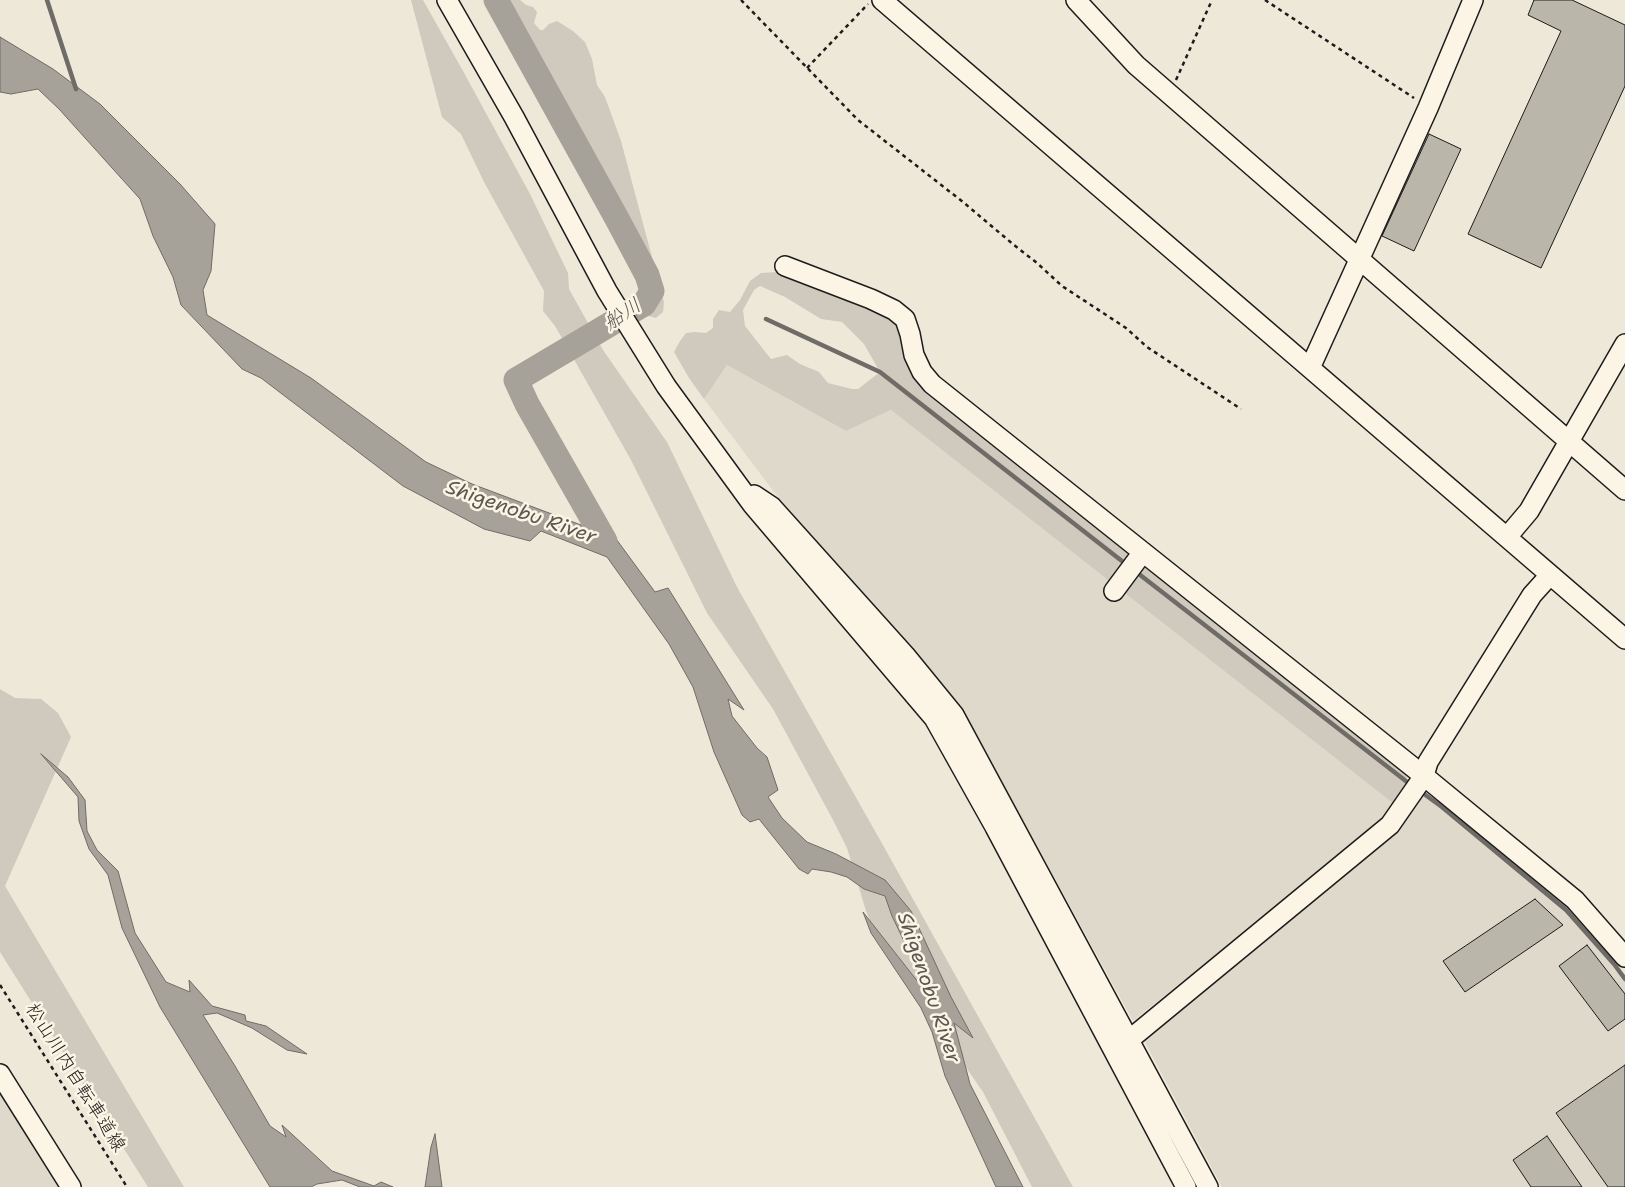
<!DOCTYPE html>
<meta charset="utf-8">
<style>
body{margin:0}
canvas{display:block;background:#eee8d9}
</style>
<canvas width="1625" height="1187"></canvas>
<script>
const ctx = document.querySelector('canvas').getContext('2d');
ctx.lineJoin = 'round';
function fill(path, color) {
  ctx.fillStyle = color;
  ctx.fill(path, 'evenodd');
}
function poly(rows) {
  const path = new Path2D();
  for (const r of rows) {
    path.moveTo(r[0], r[1]);
    for (let i = 2; i < r.length; i += 2) path.lineTo(r[i], r[i + 1]);
  }
  return path;
}
function strokePath(path, color, width, dash) {
  ctx.strokeStyle = color;
  ctx.lineWidth = width;
  ctx.lineCap = dash ? 'butt' : 'round';
  ctx.setLineDash(dash || []);
  ctx.stroke(path);
}
function label(font, color, halo, rows, align = 'center') {
  ctx.font = font + ' "Shantell Sans","Klee One",sans-serif';
  ctx.lineWidth = 5;
  ctx.setLineDash([]);
  ctx.textBaseline = 'middle';
  ctx.strokeStyle = halo;
  ctx.fillStyle = color;
  for (const [text, x, y, turn = 0] of rows) {
    ctx.save();
    ctx.translate(x, y);
    ctx.rotate((+turn || 0) * Math.PI / 180);
    ctx.textAlign = isNaN(turn) ? turn : align;
    if (halo) ctx.strokeText(text, 0, 0);
    ctx.fillText(text, 0, 0);
    ctx.restore();
  }
}
fill(poly([
 [727,365,846,431,891,410,1394,804,1375,827,1133,1021,970,723,774,492,704,399],
 [1426,794,1563,911,1613,965,1625,982,1625,1187,1222,1187,1141,1035,1417,799],
 [0,1094,59,1187,0,1187]
]), '#ded9cb');
fill(poly([
 [411,0,423,0,463,71,530,194,568,273,569,289,603,350,667,442,737,587,884,847,1073,1187,1032,1187,983,1092,877,938,866,911,847,848,833,820,773,709,707,613,631,460,555,326,543,311,544,291,484,182,461,134,442,117],
 [502,0,520,0,526,5,533,7,537,12,534,23,540,30,543,30,549,24,557,21,573,31,585,42,592,59,597,85,605,97,621,141,664,302,663,312,656,318,648,316,646,311,652,300,654,293,653,282,613,203],
 [777,272,891,319,897,325,909,359,1408,770,1406,788,1394,804,891,410,846,431,727,365,704,399,689,378,674,352,680,341,686,333,695,332,706,333,713,328,713,319,719,310,730,312,740,300,750,281,761,273],
 [760,286,785,297,821,319,842,322,864,344,880,372,858,389,852,389,828,383,819,372,800,364,787,355,771,359,745,326,743,310,754,290],
 [0,689,15,698,41,699,58,713,71,737,5,886,184,1187,148,1187,0,952]
]), '#cfcabd');
const water = poly([
 [0,37,53,69,100,104,180,184,215,224,211,271,203,290,207,315,311,378,426,462,472,484,589,528,611,532,655,592,668,588,744,710,728,699,732,716,757,748,767,757,778,790,768,797,782,818,807,842,836,854,885,880,911,911,951,997,973,1038,954,1023,970,1084,1023,1187,996,1187,945,1076,932,1032,921,1008,871,933,863,912,922,987,914,962,892,916,885,896,864,889,847,877,831,872,812,869,808,874,799,869,759,819,750,822,742,815,714,752,693,687,669,644,607,557,541,531,530,541,484,529,403,486,261,378,242,369,181,305,173,277,153,236,140,199,59,109,38,89,11,94,0,92,0,37],
 [41,754,68,777,85,800,87,831,97,850,118,871,135,933,166,982,190,992,189,980,212,1006,245,1015,246,1021,266,1026,307,1054,287,1050,252,1028,217,1013,203,1015,235,1066,270,1126,286,1137,282,1125,332,1171,374,1186,381,1182,393,1187,360,1187,342,1180,317,1184,311,1187,270,1187,160,1007,122,928,108,875,89,849,79,821,78,797,41,754],
 [435,1134,442,1187,425,1187,431,1147,435,1134]
]);
fill(water, '#a7a299');
strokePath(water, '#6f6c67', 1);
strokePath(poly([
 [47,0,76,89],
 [766,319,880,372,1127,565],
 [1135,571,1411,785],
 [1420,791,1442,807,1566,910,1614,964,1625,979]
]), '#6f6c67', 4.5);
strokePath(poly([
 [496,0,616,217,647,275,652,291,644,304,516,380,527,404,605,541]
]), '#a7a299', 25);
const building = poly([
 [1534,0,1572,0,1625,25,1625,86,1541,268,1468,234,1561,31,1528,15,1534,0],
 [1429,134,1461,149,1414,251,1382,236,1429,134],
 [1535,899,1563,925,1465,992,1443,961,1535,899],
 [1587,945,1625,994,1625,1019,1608,1031,1559,966,1587,945],
 [1625,1065,1625,1187,1608,1187,1556,1113,1625,1065],
 [1547,1136,1582,1187,1531,1187,1513,1160,1547,1136]
]);
fill(building, '#bab6aa');
strokePath(building, '#1c1c1c', 1);
const minor = poly([
 [447,0,514,117,607,291,666,386,752,504,934,718,995,827,1186,1187],
 [882,0,1625,639],
 [1076,0,1136,65,1625,490],
 [785,266,871,299,894,310,905,319,910,334,914,355,922,372,932,384,1424,776,1575,900,1625,957],
 [1310,368,1428,108,1473,0],
 [754,495,772,507,905,655,954,715,1208,1187],
 [1507,537,1529,511,1625,344],
 [1114,591,1143,552],
 [1129,1040,1390,825,1424,776,1428,762,1532,595,1550,575],
 [0,1074,71,1187]
]);
strokePath(minor, '#1c1c1c', 22);
strokePath(poly([
 [741,0,858,120,963,202,1014,245,1037,263,1062,286,1126,328,1147,347,1241,409],
 [1265,0,1414,98],
 [807,68,868,4],
 [1176,80,1212,0],
 [0,985,127,1187]
]), '#1c1c1c', 2.5, [4, 4]);
strokePath(minor, '#fcf5e5', 19);
label('19px', '#1c1c1c', '#fcf5e5', [
 ["松山川内自転車道線",75,1078,58]
]);
label('italic 20px', '#5b5854', '#fcf5e5', [
 ["船川",623,315,-34],
 ["Shigenobu River",521,513,19],
 ["Shigenobu River",928,988,71]
]);
</script>
